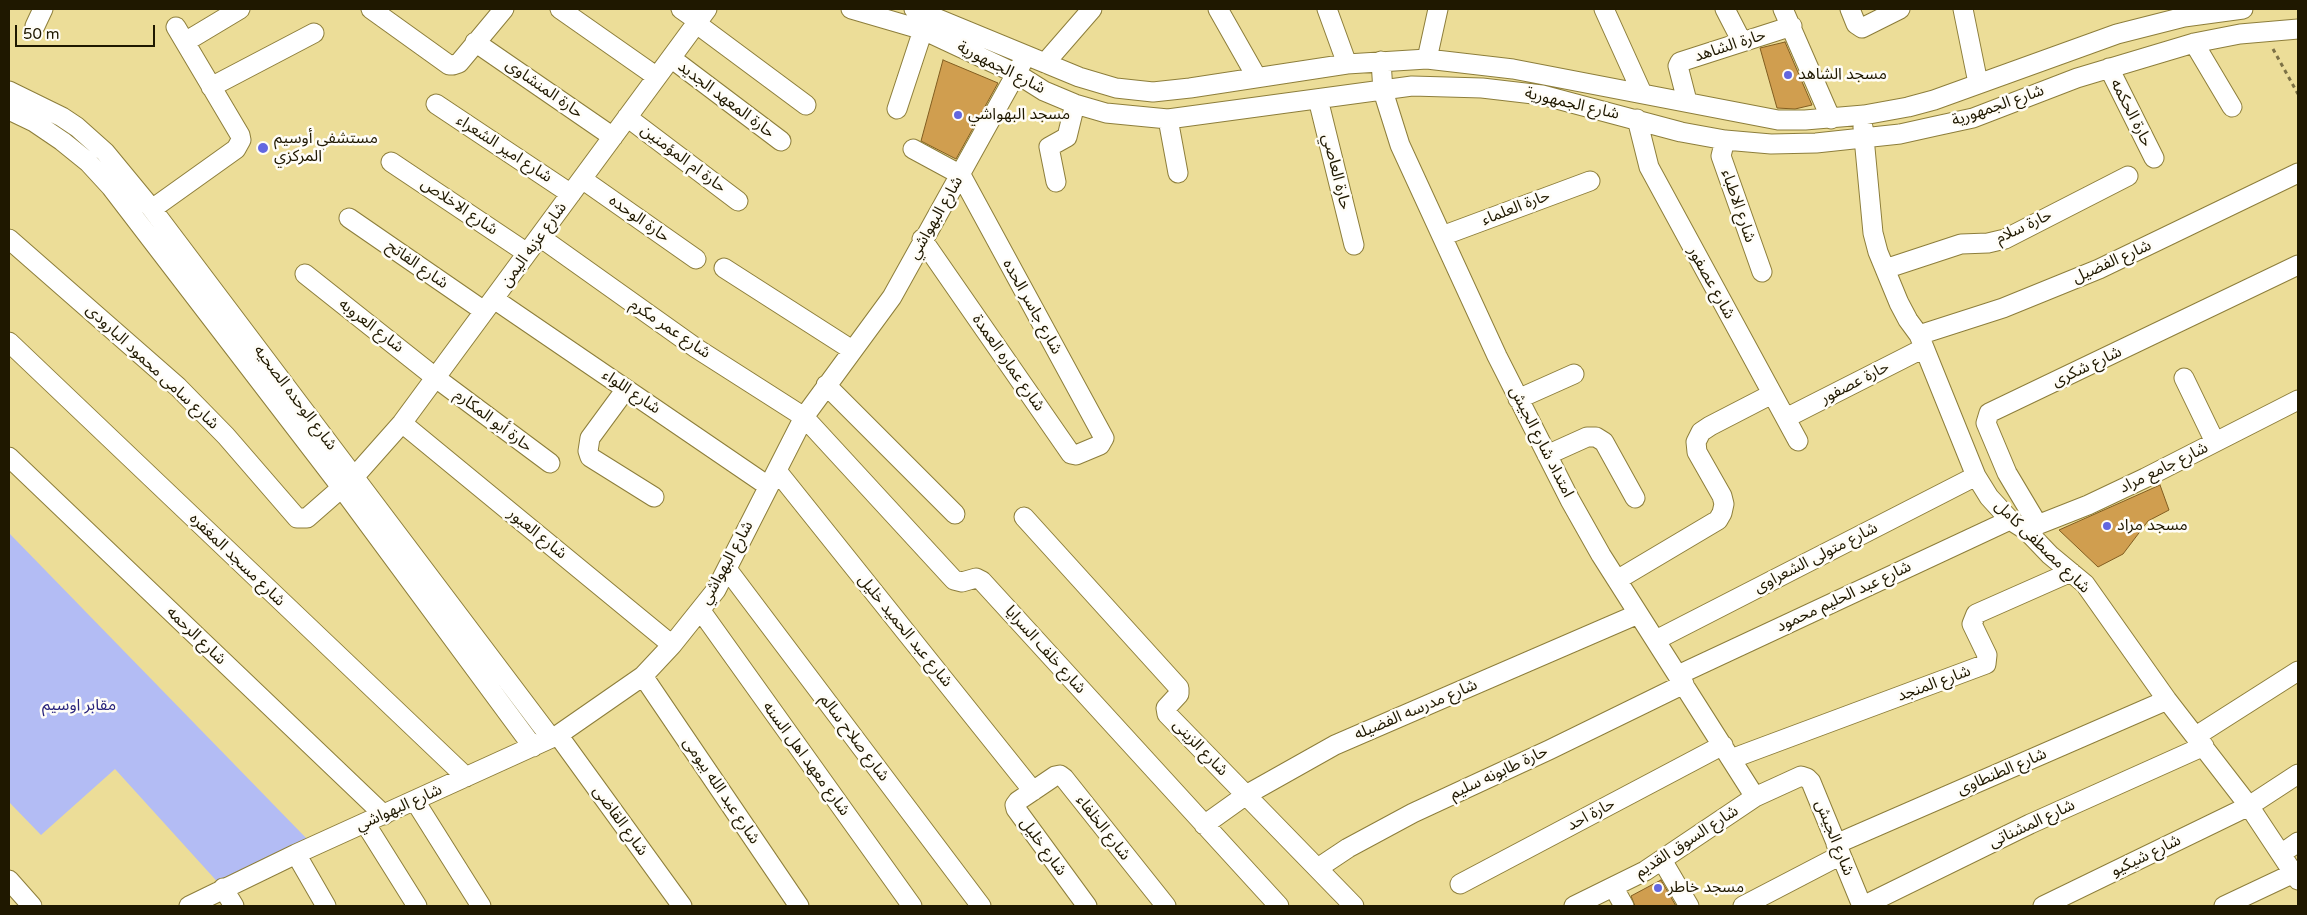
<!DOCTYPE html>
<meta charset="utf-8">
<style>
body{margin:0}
#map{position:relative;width:2307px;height:915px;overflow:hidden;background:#ecdd98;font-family:"Varela Round",sans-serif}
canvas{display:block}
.frame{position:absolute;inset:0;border:10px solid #1f1800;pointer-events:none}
.scale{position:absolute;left:15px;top:25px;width:140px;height:22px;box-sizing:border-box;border:2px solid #1f1800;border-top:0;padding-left:6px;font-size:15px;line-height:18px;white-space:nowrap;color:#1f1800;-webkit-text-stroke:4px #fffdf7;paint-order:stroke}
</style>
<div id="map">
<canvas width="2307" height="915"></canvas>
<div class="frame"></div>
<div class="scale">50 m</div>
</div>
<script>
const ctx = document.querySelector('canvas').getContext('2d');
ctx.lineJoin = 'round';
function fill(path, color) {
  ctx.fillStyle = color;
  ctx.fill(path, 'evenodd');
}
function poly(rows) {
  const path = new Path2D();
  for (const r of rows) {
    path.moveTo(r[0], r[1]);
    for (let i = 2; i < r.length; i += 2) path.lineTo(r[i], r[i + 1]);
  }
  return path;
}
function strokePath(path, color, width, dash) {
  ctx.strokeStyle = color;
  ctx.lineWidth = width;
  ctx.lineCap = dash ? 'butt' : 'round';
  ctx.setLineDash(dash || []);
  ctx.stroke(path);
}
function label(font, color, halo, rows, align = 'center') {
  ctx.font = font + ' "Varela Round","Noto Sans Arabic",sans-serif';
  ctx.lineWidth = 5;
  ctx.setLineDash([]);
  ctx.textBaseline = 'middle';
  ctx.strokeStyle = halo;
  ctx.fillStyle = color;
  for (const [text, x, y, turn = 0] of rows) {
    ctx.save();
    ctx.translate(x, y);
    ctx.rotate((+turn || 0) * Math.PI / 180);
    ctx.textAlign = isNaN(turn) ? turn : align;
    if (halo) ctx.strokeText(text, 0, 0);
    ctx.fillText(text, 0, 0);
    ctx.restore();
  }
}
fill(poly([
 [9,533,308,840,223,888,115,769,41,835,9,802]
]), '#b3bcf4');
const building = poly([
 [1785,42,1812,105,1795,109,1777,108,1760,48,1785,42],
 [943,60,998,83,956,159,921,141,943,60],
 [2160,485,2169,510,2148,521,2123,554,2098,567,2059,530,2160,485],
 [1661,880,1676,906,1635,906,1631,896,1661,880]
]);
fill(building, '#d09e4f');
strokePath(building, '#815d20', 1);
const minor = poly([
 [371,9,449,65,453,65,459,63,504,9],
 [560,9,657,77],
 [681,9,698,21],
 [851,9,923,30,1017,74,1044,91,1075,104,1106,113,1168,119,1412,86,1482,88,1542,95,1681,132,1725,140,1771,144,1816,143,1900,134,1936,126,1973,118,2077,78,2194,43,2240,34,2298,29],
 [914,9,1079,77,1116,88,1153,92,1190,88,1347,64,1427,59,1513,69,1778,120,1805,120,1864,115,1908,107,1934,100,2117,34,2184,17,2243,9],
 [1218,9,1256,76],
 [1327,9,1347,64],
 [1604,9,1642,93],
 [1725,9,1742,42],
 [1783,9,1831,119],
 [1850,9,1856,24,1862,28,1900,9],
 [1963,9,1978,83],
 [697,24,806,105],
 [35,26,43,9],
 [185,42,240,9],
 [475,42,613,137],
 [2194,43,2232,107],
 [671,58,781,141],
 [1427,59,1438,9],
 [1381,61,1383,91,1400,145,1497,356,1570,500,1601,555,1755,797],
 [1045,63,1092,9],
 [2109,68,2154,158],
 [211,87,314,33],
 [9,91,62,117,77,127,105,152,152,209,551,738],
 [1318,99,1354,245],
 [1687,101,1678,66,1680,62,1792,26],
 [436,104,571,194],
 [897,109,923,30],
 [9,110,34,122,62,141,88,162,111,187,341,487,533,747],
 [627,117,738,201],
 [1168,119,1178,173],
 [1637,119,1649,167,1798,441],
 [1863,127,1873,233,1878,252,1899,303,1908,320,1919,335,1976,476,1989,497,2010,520,2026,530,2050,555,2085,584,2167,700,2249,806,2298,880],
 [1725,140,1721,156,1762,272],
 [913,149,961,175,1104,438,1100,445,1076,455,1071,454,922,239],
 [391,162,527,253],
 [582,179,696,259],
 [1056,182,1049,147,1067,137,1075,104],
 [152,209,236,149,241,140,240,135,176,27],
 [349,218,484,311],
 [1442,236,1590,181],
 [540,237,696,348,804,417,954,580,962,582,976,578,982,581,1279,906],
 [9,239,178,387,226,436,297,518,307,518,355,476,402,423,707,9],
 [724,268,852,350],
 [1885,269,1961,244,1988,243,2005,239,2128,176],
 [305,274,436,378,550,463],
 [494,299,768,486],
 [1919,335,2003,308,2099,269,2298,173],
 [9,342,466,777],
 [2184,378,2215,442],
 [826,385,955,514],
 [626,389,590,438,588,451,590,457,654,497],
 [1518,399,1574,374],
 [1786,418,1924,348],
 [402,423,672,645],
 [1547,455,1587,437,1596,437,1604,442,1635,498],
 [9,457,384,815],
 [777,471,1033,791],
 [1024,517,1179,688,1179,694,1166,708,1167,714,1354,906],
 [2038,525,2007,473,1986,423,1989,413,2298,265],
 [2027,529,2088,505,2145,478,2298,400],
 [727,569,981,906],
 [1617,580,1718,520,1722,513,1724,504,1722,496,1697,452,1696,442,1701,432,1710,426,1772,394],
 [701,611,912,906],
 [1656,640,1976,476],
 [1678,675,2010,520],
 [643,676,799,906],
 [558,735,682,906],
 [2196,736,2298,671],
 [1731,759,1986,664,1987,655,1972,624,1976,614,2071,572],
 [415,801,481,906],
 [365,823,417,906],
 [1204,825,1246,795,1335,745,1638,614],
 [1836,844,2167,700],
 [296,854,326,906],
 [2281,854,2298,842],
 [1662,860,1689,906],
 [1318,868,1348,848,1413,813,1549,750,1684,684],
 [9,880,32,906],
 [1460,884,1723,745],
 [223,888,234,906],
 [1614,888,1624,906],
 [189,906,296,854,558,735,643,676,672,645,716,590,804,417,892,297,1022,63],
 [1087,906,1016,809,1015,805,1018,801,1055,776,1060,775,1064,778,1166,906],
 [1574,906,1645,871,1755,797,1801,776,1807,778,1811,782,1862,906],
 [1743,906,1841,855],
 [1863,906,2030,824,2204,746],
 [2043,906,2249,806,2298,774],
 [2224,906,2294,873]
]);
strokePath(minor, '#8d7e3b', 21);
strokePath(poly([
 [2273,49,2298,94]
]), '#7c7145', 3, [4, 4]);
strokePath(minor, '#fff', 19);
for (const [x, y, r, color] of [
 [1788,75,5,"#6267e0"],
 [958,115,5,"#6267e0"],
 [263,148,6,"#6267e0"],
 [2107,526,5,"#6267e0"],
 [1658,888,5,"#6267e0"]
]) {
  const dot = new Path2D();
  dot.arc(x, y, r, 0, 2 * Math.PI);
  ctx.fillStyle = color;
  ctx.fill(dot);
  strokePath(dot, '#fffdf7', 2);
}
label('16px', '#1f1800', '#fffdf7', [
 ["حارة الشاهد",1730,46,-18],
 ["شارع الجمهورية",1001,68,27],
 ["حارة المنشاوى",544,89,35],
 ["حارة المعهد الجديد",726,100,37],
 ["شارع الجمهورية",1572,104,13],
 ["شارع الجمهورية",1998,106,-19],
 ["حارة الحكمه",2131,113,63],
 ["شارع امير الشعراء",504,149,33],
 ["حارة ام المؤمنين",683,159,37],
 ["حارة العاصي",1336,172,76],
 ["شارع الاطباء",1738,206,71],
 ["شارع الاخلاص",459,207,34],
 ["حارة العلماء",1516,208,-21],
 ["شارع البهواشي",936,218,-60],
 ["حارة الوحده",639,219,35],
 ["حارة سلام",2024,227,-25],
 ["شارع عزبه اليمن",534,245,-54],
 ["شارع الفضيل",2112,262,-24],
 ["شارع الفاتح",417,265,35],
 ["شارع عصفور",1711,283,61],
 ["شارع جاسر الحده",1032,307,61],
 ["شارع العروبه",371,326,38],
 ["شارع عمر مكرم",670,329,34],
 ["شارع عماره العمدة",1008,363,55],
 ["شارع سامى محمود البارودى",152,367,43],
 ["شارع شكرى",2087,367,-25],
 ["حارة عصفور",1855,383,-27],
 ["شارع اللواء",631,392,34],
 ["شارع الوحده الصحيه",295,398,53],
 ["حارة أبو المكارم",493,421,37],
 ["امتداد شارع الجيش",1541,442,63],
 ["شارع جامع مراد",2164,468,-26],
 ["شارع العبور",537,534,39],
 ["شارع مصطفى كامل",2042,547,44],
 ["شارع متولى الشعراوى",1816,558,-27],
 ["شارع مسجد المغفره",237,560,44],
 ["شارع البهواشي",727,563,-61],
 ["شارع عبد الحليم محمود",1844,597,-25],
 ["شارع عبد الحميد خليل",905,631,51],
 ["شارع الرحمه",196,636,44],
 ["شارع خلف السرايا",1045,650,48],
 ["شارع المنجد",1934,684,-20],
 ["شارع مدرسه الفضيله",1416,710,-23],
 ["شارع صلاح سالم",854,738,53],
 ["شارع الزينى",1200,748,46],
 ["شارع معهد اهل السنه",806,759,54],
 ["شارع الطنطاوى",2002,772,-23],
 ["حارة طابونه سليم",1499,773,-25],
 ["شارع عبد الله بيومى",721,791,56],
 ["شارع البهواشي",399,808,-24],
 ["حارة احد",1591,815,-28],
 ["شارع القاضى",620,821,54],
 ["شارع المشناتى",2032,824,-25],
 ["شارع الخلفاء",1103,828,52],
 ["شارع الجيش",1834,838,68],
 ["شارع السوق القديم",1687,842,-33],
 ["شارع خليل",1043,847,54],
 ["شارع شيكيو",2146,856,-26]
]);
label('16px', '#1f1800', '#fffdf7', [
 ["مسجد الشاهد",1798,75],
 ["مسجد البهواشي",968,115],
 ["مستشفي أوسيم",274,139],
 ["المركزي",274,157],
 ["مسجد مراد",2117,526],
 ["مسجد خاطر",1668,888]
], 'left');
label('16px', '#28237b', '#fffdf7', [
 ["مقابر اوسيم",79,706]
]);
</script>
